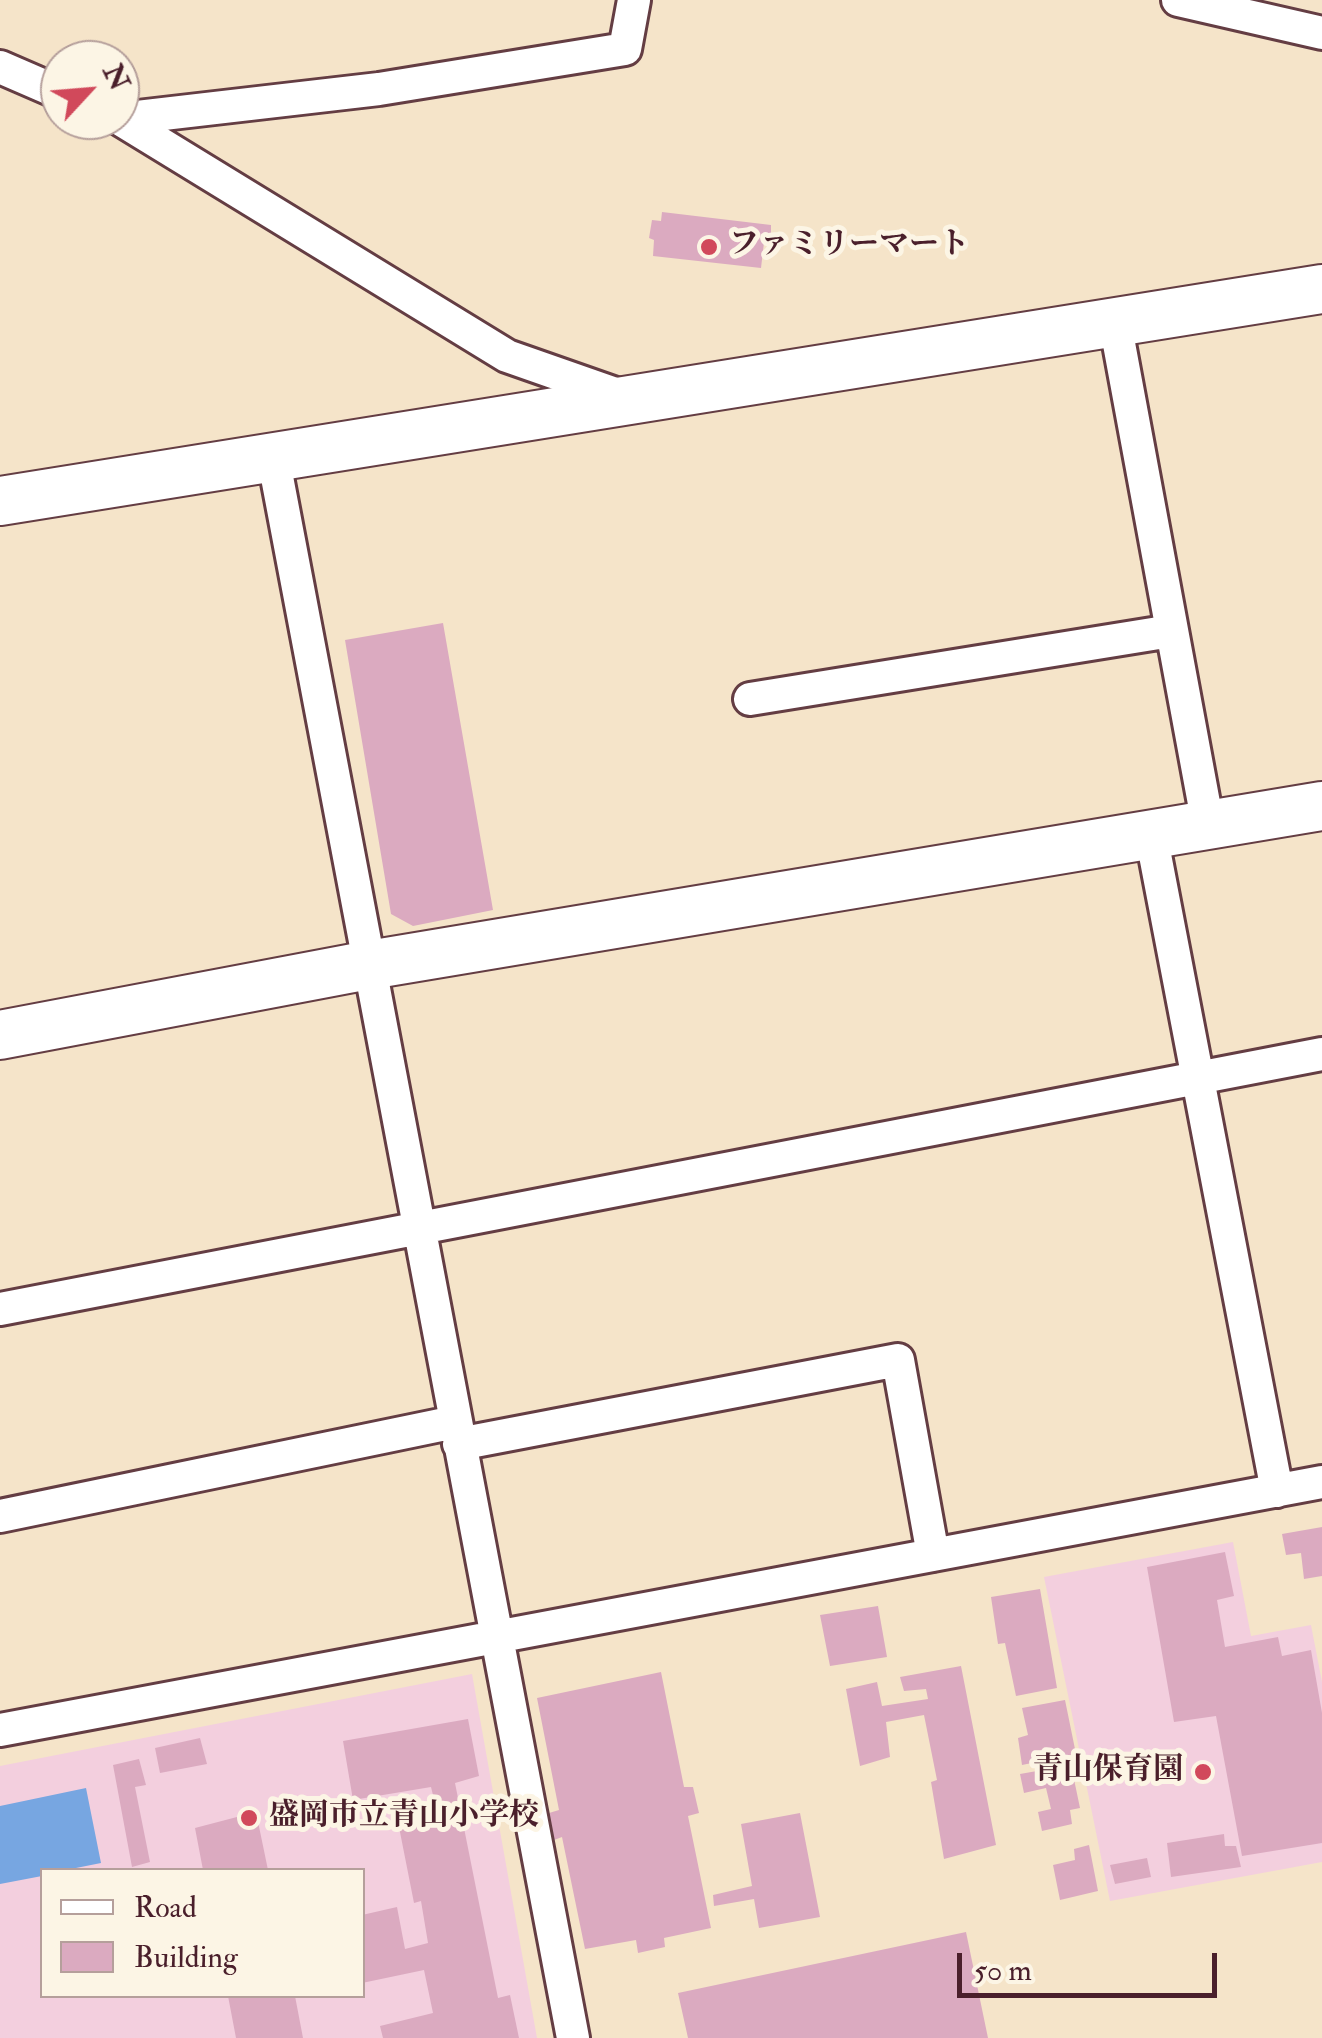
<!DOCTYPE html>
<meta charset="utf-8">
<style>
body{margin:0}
#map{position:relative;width:1322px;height:2038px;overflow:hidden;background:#f5e4c9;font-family:"IM FELL Double Pica",serif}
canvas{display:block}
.legend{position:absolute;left:40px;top:1868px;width:325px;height:130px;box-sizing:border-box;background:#fcf5e5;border:2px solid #b59f9b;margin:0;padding:12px 18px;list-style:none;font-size:30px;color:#4a1f2b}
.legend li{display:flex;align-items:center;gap:20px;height:50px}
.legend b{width:50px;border:2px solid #b59f9b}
.north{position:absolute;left:40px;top:40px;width:100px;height:100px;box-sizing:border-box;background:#fcf5e5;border:2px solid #b59f9b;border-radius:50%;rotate:64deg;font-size:28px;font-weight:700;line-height:40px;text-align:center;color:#4a1f2b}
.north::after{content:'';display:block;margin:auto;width:35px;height:45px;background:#d1495b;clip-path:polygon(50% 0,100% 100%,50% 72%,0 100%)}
.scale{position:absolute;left:957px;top:1953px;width:260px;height:45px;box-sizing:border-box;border:5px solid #4a1f2b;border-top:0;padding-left:12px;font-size:30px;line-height:35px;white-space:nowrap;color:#4a1f2b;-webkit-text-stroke:8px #fcf5e5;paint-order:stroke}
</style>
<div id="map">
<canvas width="1322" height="2038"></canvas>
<ul class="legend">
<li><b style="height:12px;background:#fff"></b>Road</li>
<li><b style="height:28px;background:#dbaac0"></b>Building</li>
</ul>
<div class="north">N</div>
<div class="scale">50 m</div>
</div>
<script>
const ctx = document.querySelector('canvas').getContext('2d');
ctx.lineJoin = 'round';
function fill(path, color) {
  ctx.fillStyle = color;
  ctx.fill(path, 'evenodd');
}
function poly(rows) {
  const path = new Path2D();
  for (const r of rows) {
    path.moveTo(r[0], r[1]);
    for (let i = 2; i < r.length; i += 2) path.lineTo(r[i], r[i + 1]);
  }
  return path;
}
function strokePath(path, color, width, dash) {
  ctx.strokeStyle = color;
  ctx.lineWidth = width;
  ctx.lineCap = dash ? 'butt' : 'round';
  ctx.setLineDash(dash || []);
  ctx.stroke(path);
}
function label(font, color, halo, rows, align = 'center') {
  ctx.font = font + ' "IM FELL Double Pica","Noto Serif JP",serif';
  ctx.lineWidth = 10;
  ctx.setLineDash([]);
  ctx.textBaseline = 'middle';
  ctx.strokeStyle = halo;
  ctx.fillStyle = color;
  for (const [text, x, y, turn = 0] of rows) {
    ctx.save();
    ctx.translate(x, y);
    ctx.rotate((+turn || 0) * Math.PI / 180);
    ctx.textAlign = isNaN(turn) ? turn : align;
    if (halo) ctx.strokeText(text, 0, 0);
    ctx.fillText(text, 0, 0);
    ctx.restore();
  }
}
fill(poly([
 [1233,1542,1251,1636,1311,1625,1322,1682,1322,1862,1110,1901,1044,1577],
 [472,1674,537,2038,0,2038,0,1766],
 [42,1870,362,1870,362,1996,42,1996]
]), '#f3cfde');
fill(poly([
 [86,1788,101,1863,66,1870,42,1870,42,1876,0,1884,0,1806]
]), '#77a6e1');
fill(poly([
 [662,212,771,225,771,235,765,234,761,268,653,256,654,240,649,238,652,220,661,221],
 [443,623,493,910,413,926,391,914,345,640],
 [1322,1527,1322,1576,1304,1579,1301,1553,1286,1555,1282,1534],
 [1225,1552,1234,1596,1217,1600,1225,1647,1278,1637,1282,1656,1311,1650,1322,1713,1322,1843,1242,1856,1216,1716,1174,1722,1147,1567],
 [1040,1589,1057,1688,1016,1696,1005,1643,998,1644,991,1597],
 [878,1606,887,1657,830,1666,820,1615],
 [961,1666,996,1845,944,1859,931,1782,937,1780,924,1715,886,1722,890,1757,860,1766,846,1689,877,1682,882,1706,928,1699,926,1689,904,1691,900,1677],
 [661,1672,684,1787,693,1787,699,1813,688,1816,711,1928,664,1938,665,1947,638,1953,636,1940,585,1949,562,1837,554,1840,549,1813,559,1810,537,1698],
 [1065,1700,1076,1754,1022,1765,1018,1738,1028,1735,1022,1708],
 [468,1719,479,1776,455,1783,498,1998,510,1995,519,2038,383,2038,380,2026,433,2013,424,1970,362,1983,362,1915,397,1907,405,1949,428,1943,421,1901,414,1903,399,1827,428,1819,426,1810,436,1807,431,1787,353,1800,343,1741],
 [200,1738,207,1764,160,1773,155,1748],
 [139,1759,146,1785,135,1787,150,1862,132,1867,113,1765],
 [1071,1765,1080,1808,1070,1810,1072,1824,1042,1831,1038,1812,1051,1809,1046,1788,1024,1793,1020,1774],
 [256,1812,268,1870,203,1870,195,1828],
 [800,1813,820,1917,759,1928,754,1899,714,1906,713,1895,752,1886,741,1824],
 [1224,1834,1225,1846,1236,1846,1241,1867,1171,1877,1167,1843],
 [1089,1845,1098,1891,1060,1900,1053,1865,1075,1860,1074,1849],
 [1147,1858,1151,1877,1115,1884,1110,1865],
 [966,1932,988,2038,688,2038,678,1993],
 [228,1996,295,1996,303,2038,236,2038]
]), '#dbaac0');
const street = poly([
 [1178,0,1322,33],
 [0,67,60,93],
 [120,119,507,356,627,398],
 [120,119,379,89,625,49,634,0],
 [1115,322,1208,825],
 [273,456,573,2038],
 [750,699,1171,631],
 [1151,834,1277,1491],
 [0,1309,1322,1054],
 [459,1444,898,1360,933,1555],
 [0,1516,455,1422],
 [0,1730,1322,1482]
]);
const secondary = poly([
 [0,501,1322,289],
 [0,1035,369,965,1322,806]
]);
strokePath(street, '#643d43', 38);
strokePath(secondary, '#643d43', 52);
strokePath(street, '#fff', 32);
strokePath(secondary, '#fff', 48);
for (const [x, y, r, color] of [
 [709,247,10,"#d1495b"],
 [1203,1772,10,"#d1495b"],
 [249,1818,10,"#d1495b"]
]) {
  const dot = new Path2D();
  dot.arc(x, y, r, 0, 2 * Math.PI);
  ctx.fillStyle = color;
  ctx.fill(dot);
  strokePath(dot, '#fcf5e5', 4);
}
label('bold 30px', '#4a1f2b', '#fcf5e5', [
 ["ファミリーマート",729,247],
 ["青山保育園",1183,1772,"right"],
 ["盛岡市立青山小学校",269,1818]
], 'left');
</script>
